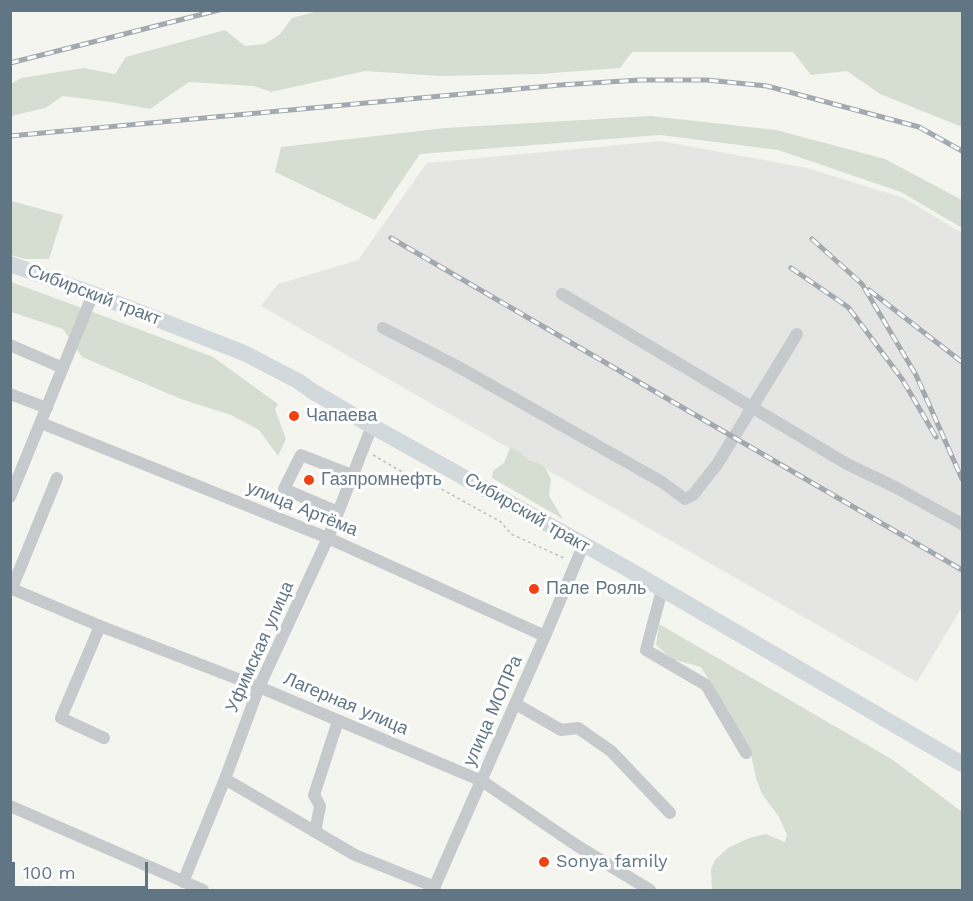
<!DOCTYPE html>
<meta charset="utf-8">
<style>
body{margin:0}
#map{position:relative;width:973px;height:901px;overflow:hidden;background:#f5f5f0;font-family:"Work Sans",sans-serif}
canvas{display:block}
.frame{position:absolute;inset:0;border:12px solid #617685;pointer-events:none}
.scale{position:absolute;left:12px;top:862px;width:136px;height:27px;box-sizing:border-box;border:3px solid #617685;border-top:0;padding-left:8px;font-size:18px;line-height:21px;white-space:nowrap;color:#617685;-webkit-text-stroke:4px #fff;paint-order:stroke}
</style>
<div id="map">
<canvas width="973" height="901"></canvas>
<div class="frame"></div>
<div class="scale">100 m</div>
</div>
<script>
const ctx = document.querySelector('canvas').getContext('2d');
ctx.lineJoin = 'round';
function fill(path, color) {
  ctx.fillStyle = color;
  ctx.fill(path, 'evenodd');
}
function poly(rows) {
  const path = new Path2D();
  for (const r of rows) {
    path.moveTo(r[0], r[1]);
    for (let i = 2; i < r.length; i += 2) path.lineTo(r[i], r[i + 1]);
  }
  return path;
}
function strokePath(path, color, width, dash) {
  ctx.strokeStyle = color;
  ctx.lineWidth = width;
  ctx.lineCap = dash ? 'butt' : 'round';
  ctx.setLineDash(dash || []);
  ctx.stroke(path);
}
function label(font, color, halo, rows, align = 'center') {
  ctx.font = font + ' "Work Sans",sans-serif';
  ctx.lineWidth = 6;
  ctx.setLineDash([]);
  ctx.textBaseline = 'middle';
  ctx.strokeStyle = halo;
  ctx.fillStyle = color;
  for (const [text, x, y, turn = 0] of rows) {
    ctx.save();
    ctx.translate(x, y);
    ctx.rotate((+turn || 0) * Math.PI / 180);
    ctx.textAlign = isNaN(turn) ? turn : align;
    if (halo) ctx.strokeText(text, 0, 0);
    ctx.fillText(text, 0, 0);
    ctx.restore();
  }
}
fill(poly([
 [661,141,807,168,904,198,962,233,962,607,917,682,261,306,278,284,358,260,427,163]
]), '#e5e6e4');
fill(poly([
 [318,11,962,11,962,127,880,94,847,71,811,75,793,52,632,52,620,68,540,74,440,76,365,71,271,92,254,86,189,82,150,109,111,102,63,96,45,108,11,116,11,84,21,78,83,68,115,74,126,57,225,30,245,46,265,44,280,34,292,18],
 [651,116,776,130,885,159,962,200,962,228,901,192,778,150,660,135,420,154,375,220,275,172,281,147,445,128],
 [11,201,63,215,49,259,25,259,11,255],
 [11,282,74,305,213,357,278,404,275,409,286,439,278,456,259,430,231,415,181,399,82,357,63,329,11,312],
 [510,448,518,451,529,460,544,466,551,479,549,496,563,519,492,478,493,471,504,463],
 [659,624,893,760,962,812,962,890,712,890,711,869,715,860,728,848,749,838,766,834,785,842,787,835,779,817,762,794,756,778,750,750,701,667,672,659,656,645]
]), '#d6ddd1');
strokePath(poly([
 [373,455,418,481,425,480,501,522,511,534,564,558]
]), '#bdc0c2', 1.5, [3, 3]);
strokePath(poly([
 [562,294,847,464,895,487,962,524],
 [383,328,455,365,662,482,685,499,693,495,718,463,797,334],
 [10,345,63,368],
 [10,394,47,408],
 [41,423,328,538,545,636],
 [10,497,93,294],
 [338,512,284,489,301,455,352,475],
 [10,588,100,626,259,687,482,781,576,845,650,890],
 [12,588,57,478],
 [662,590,646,650,706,685,746,753],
 [100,626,61,718,104,738],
 [516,704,561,730,578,728,611,751,670,813],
 [225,779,355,855,435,887],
 [10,806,203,890],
 [315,832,320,806,314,795,338,721],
 [183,882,225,779,259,687,328,538,372,426],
 [433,890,545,636,583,546]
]), '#c7cacd', 12);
strokePath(poly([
 [10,264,93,294,244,353,298,381,312,391,372,426,626,568,962,764]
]), '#d2d9dd', 16);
const rail = poly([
 [10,63,219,10],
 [10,136,560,85,640,80,707,80,767,86,919,127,962,151],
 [391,238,962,570],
 [812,239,862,284,916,375,962,479],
 [791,268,848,307,902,379,936,437],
 [869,290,962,362]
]);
strokePath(rail, '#a2a9af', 5);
strokePath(rail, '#fff', 3, [9]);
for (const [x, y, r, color] of [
 [294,416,6,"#f44011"],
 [309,480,6,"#f44011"],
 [534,589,6,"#f44011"],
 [544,862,6,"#f44011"]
]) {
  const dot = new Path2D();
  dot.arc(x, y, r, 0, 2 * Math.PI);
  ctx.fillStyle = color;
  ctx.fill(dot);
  strokePath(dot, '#fff', 2);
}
label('18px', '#617685', '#fff', [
 ["Сибирский тракт",94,295,21],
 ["улица Артёма",302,509,22],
 ["Сибирский тракт",527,513,30],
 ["Уфимская улица",260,647,-66],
 ["Лагерная улица",346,704,23],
 ["улица МОПРа",493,711,-66]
]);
label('18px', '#617685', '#fff', [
 ["Чапаева",306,416],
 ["Газпромнефть",321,480],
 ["Пале Рояль",546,589],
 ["Sonya family",556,862]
], 'left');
</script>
